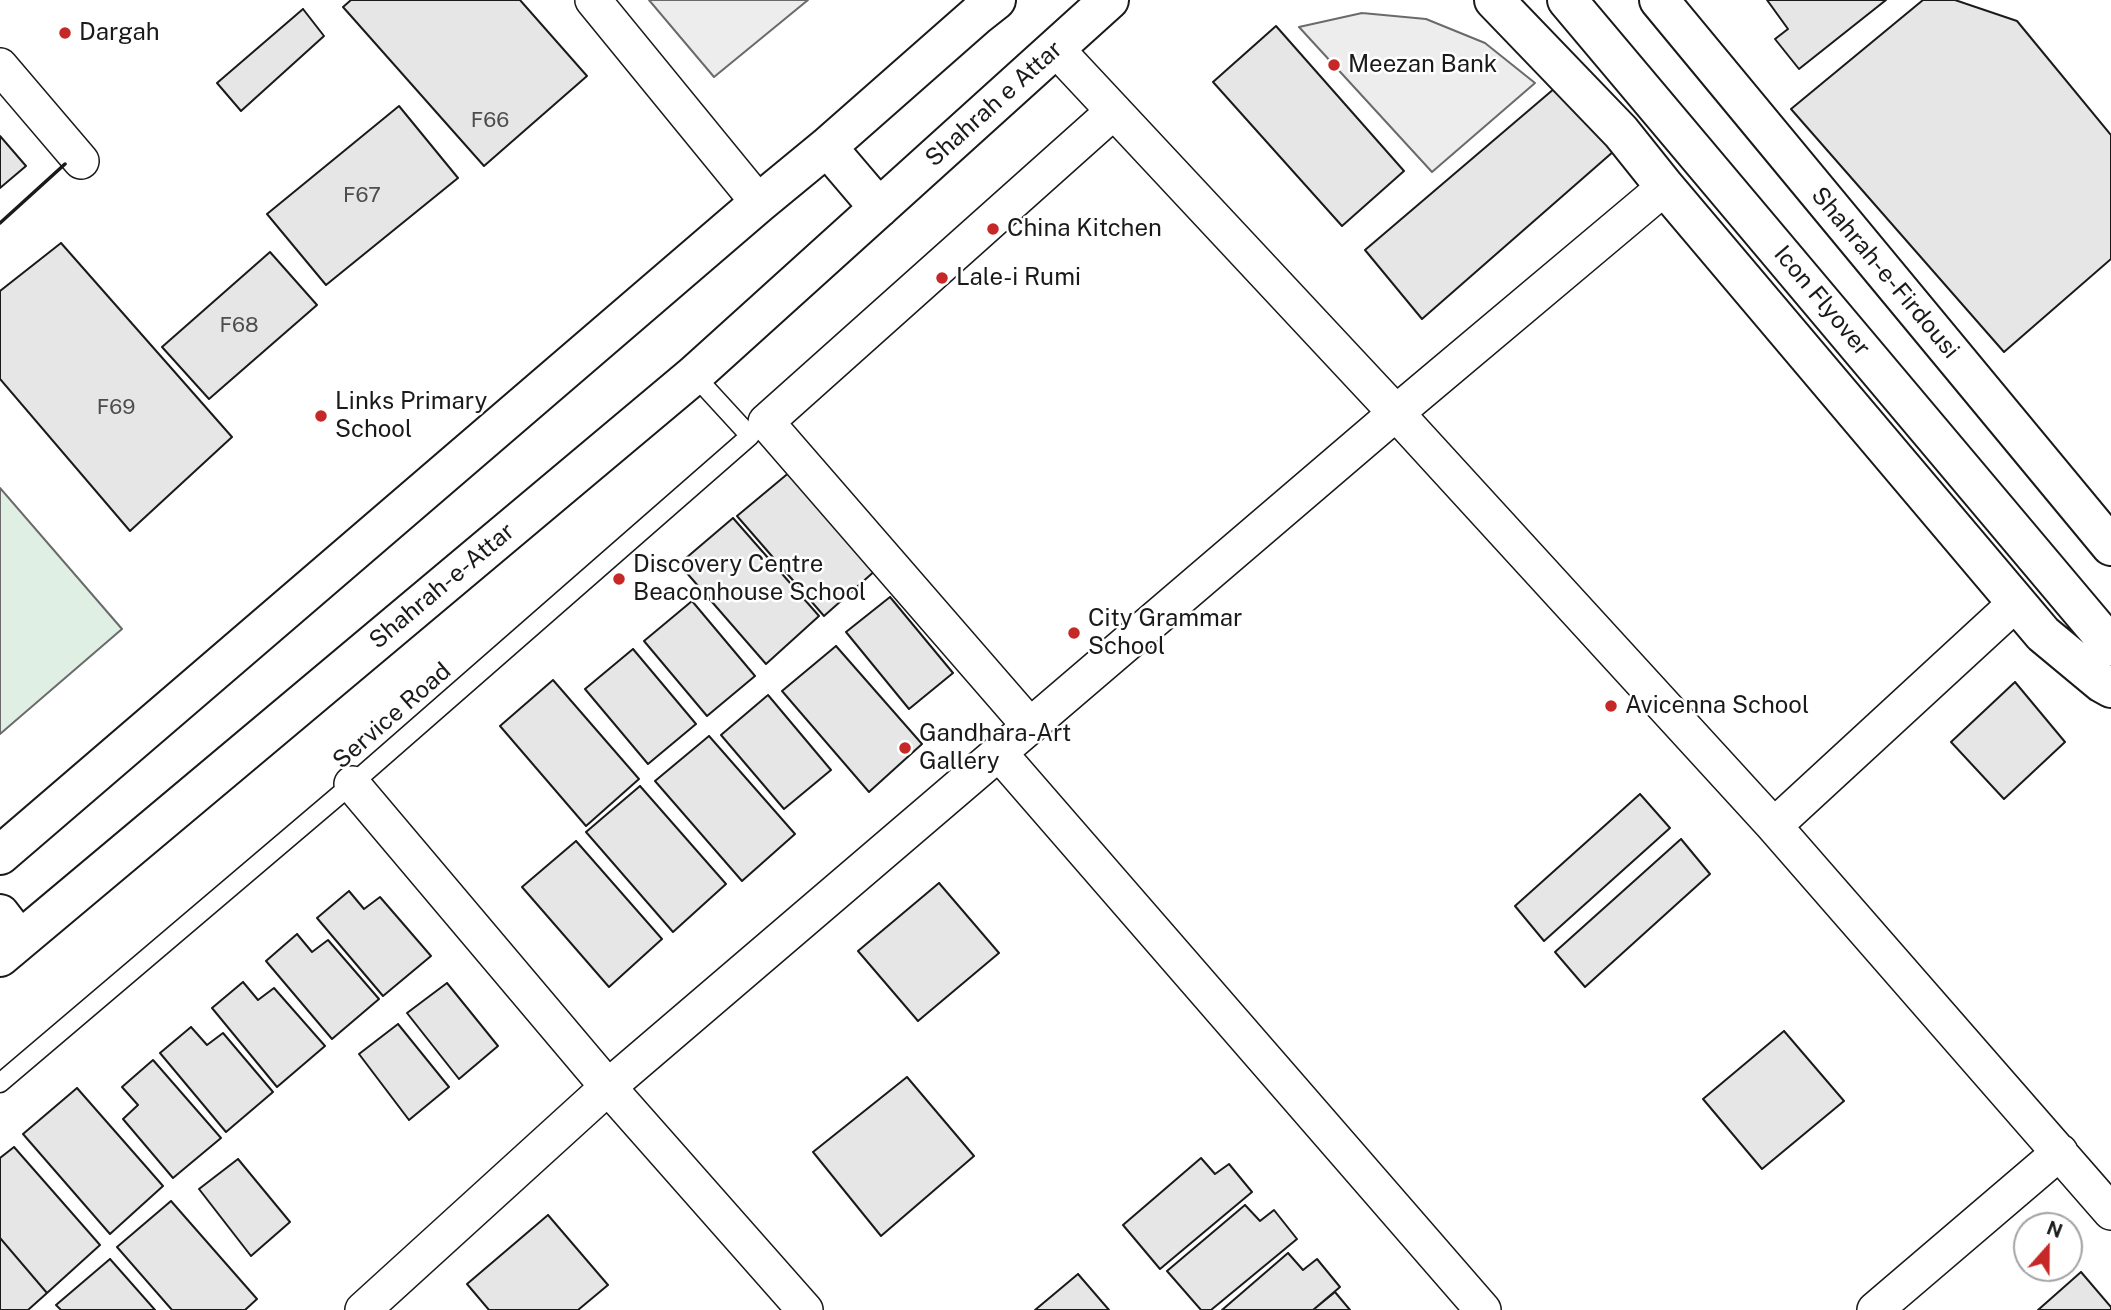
<!DOCTYPE html>
<style>
body{margin:0}
#map{position:relative;width:2111px;height:1310px;overflow:hidden;background:#fff;font-family:"Public Sans",sans-serif}
canvas{display:block}
.north{position:absolute;left:2013px;top:1212px;width:70px;height:70px;box-sizing:border-box;background:#fff;border:2px solid #a3a3a3;border-radius:50%;rotate:21deg;font-size:19px;font-weight:700;line-height:28px;text-align:center;color:#1a1a1a}
.north::after{content:'';display:block;margin:auto;width:24px;height:32px;background:#c62828;clip-path:polygon(50% 0,100% 100%,50% 72%,0 100%)}
</style>
<div id="map">
<canvas width="2111" height="1310"></canvas>
<div class="north">N</div>
</div>
<script>
const ctx = document.querySelector('canvas').getContext('2d');
ctx.lineJoin = 'round';
function fill(path, color) {
  ctx.fillStyle = color;
  ctx.fill(path, 'evenodd');
}
function poly(rows) {
  const path = new Path2D();
  for (const r of rows) {
    path.moveTo(r[0], r[1]);
    for (let i = 2; i < r.length; i += 2) path.lineTo(r[i], r[i + 1]);
  }
  return path;
}
function strokePath(path, color, width, dash) {
  ctx.strokeStyle = color;
  ctx.lineWidth = width;
  ctx.lineCap = dash ? 'butt' : 'round';
  ctx.setLineDash(dash || []);
  ctx.stroke(path);
}
function label(font, color, halo, rows, align = 'center') {
  ctx.font = font + ' "Public Sans",sans-serif';
  ctx.lineWidth = 5;
  ctx.setLineDash([]);
  ctx.textBaseline = 'middle';
  ctx.strokeStyle = halo;
  ctx.fillStyle = color;
  for (const [text, x, y, turn = 0] of rows) {
    ctx.save();
    ctx.translate(x, y);
    ctx.rotate((+turn || 0) * Math.PI / 180);
    ctx.textAlign = isNaN(turn) ? turn : align;
    if (halo) ctx.strokeText(text, 0, 0);
    ctx.fillText(text, 0, 0);
    ctx.restore();
  }
}
const green = poly([
 [0,488,122,629,0,734,0,488]
]);
fill(green, '#e0efe3');
strokePath(green, '#6a6a6a', 2);
const parking = poly([
 [649,0,808,0,714,77,649,0],
 [1362,13,1426,19,1485,43,1535,83,1432,172,1299,27,1362,13]
]);
fill(parking, '#ededed');
strokePath(parking, '#6a6a6a', 2);
const building = poly([
 [351,0,520,0,587,76,484,166,343,7,351,0],
 [1767,0,1886,0,1799,69,1775,39,1788,29,1767,0],
 [1923,0,1955,0,2017,21,2111,135,2111,259,2004,352,1791,109,1923,0],
 [303,9,324,36,241,111,217,83,303,9],
 [1276,26,1404,171,1342,226,1213,82,1276,26],
 [1555,88,1614,151,1422,319,1365,250,1555,88],
 [399,106,458,178,326,285,267,214,399,106],
 [0,136,26,166,0,188,0,136],
 [61,243,232,437,130,531,0,379,0,291,61,243],
 [270,252,317,305,209,399,162,347,270,252],
 [791,471,877,569,824,616,737,516,791,471],
 [733,518,819,616,766,664,679,564,733,518],
 [890,597,953,673,909,709,846,632,890,597],
 [692,601,755,676,707,716,644,641,692,601],
 [836,646,922,744,869,792,782,691,836,646],
 [633,649,696,724,648,764,585,689,633,649],
 [553,680,639,779,586,826,500,726,553,680],
 [2015,682,2065,742,2004,799,1951,742,2015,682],
 [768,695,831,770,784,809,721,735,768,695],
 [709,736,795,834,742,881,655,781,709,736],
 [640,786,726,884,673,932,586,832,640,786],
 [1640,794,1670,828,1544,941,1515,906,1640,794],
 [1681,839,1710,874,1585,987,1555,952,1681,839],
 [576,841,662,939,609,987,522,887,576,841],
 [939,883,999,953,918,1021,858,951,939,883],
 [349,891,364,909,380,897,431,956,383,996,317,918,349,891],
 [297,934,312,952,328,940,379,999,332,1039,266,961,297,934],
 [243,982,258,1000,274,988,325,1046,277,1087,212,1008,243,982],
 [447,983,498,1046,459,1079,407,1013,447,983],
 [398,1024,449,1087,409,1120,359,1054,398,1024],
 [191,1027,207,1045,223,1033,273,1092,226,1132,160,1053,191,1027],
 [1784,1031,1844,1101,1762,1169,1703,1099,1784,1031],
 [153,1060,221,1138,173,1178,123,1119,138,1105,122,1087,153,1060],
 [907,1077,974,1156,881,1236,813,1152,907,1077],
 [77,1088,163,1186,110,1234,23,1134,77,1088],
 [14,1147,100,1245,47,1293,0,1238,0,1158,14,1147],
 [1201,1158,1215,1174,1229,1164,1252,1192,1160,1269,1123,1225,1201,1158],
 [238,1159,290,1222,251,1256,199,1189,238,1159],
 [171,1201,257,1299,245,1310,172,1310,117,1247,171,1201],
 [1245,1205,1260,1221,1274,1210,1297,1239,1211,1310,1201,1310,1167,1271,1245,1205],
 [548,1215,608,1285,578,1310,489,1310,467,1284,548,1215],
 [0,1238,47,1293,28,1310,0,1310,0,1238],
 [1288,1253,1303,1270,1317,1259,1340,1287,1313,1310,1222,1310,1288,1253],
 [110,1259,155,1310,61,1310,56,1305,110,1259],
 [2081,1272,2111,1307,2111,1310,2038,1310,2081,1272],
 [1078,1274,1109,1310,1035,1310,1078,1274],
 [1335,1292,1350,1310,1313,1310,1335,1292]
]);
fill(building, '#e6e6e6');
strokePath(building, '#1a1a1a', 2);
const lane = poly([
 [0,1083,352,784,750,436,694,375]
]);
const street = poly([
 [593,0,759,203],
 [1056,49,1396,413,1774,826,2111,1212],
 [0,66,81,161],
 [1030,726,766,422,1114,111],
 [999,753,1483,1310],
 [352,784,608,1087,805,1310],
 [1774,826,2016,603],
 [363,1310,608,1087,1396,413,1665,187],
 [1875,1310,2060,1152]
]);
const secondary = poly([
 [827,147,879,208],
 [0,855,759,203,827,147,977,15,996,0],
 [0,914,20,940],
 [0,957,694,375,1109,0]
]);
const primary = poly([
 [1494,0,1621,132,1665,187,2043,634,2102,683,2111,688],
 [1567,0,2111,646],
 [1659,0,2111,546]
]);
strokePath(lane, '#1a1a1a', 21);
strokePath(street, '#1a1a1a', 38);
strokePath(secondary, '#1a1a1a', 42);
strokePath(primary, '#1a1a1a', 42);
strokePath(lane, '#fff', 18);
strokePath(street, '#fff', 35);
strokePath(secondary, '#fff', 38);
strokePath(primary, '#fff', 38);
strokePath(poly([
 [0,223,65,164]
]), '#1a1a1a', 3.5);
for (const [x, y, r, color] of [
 [65,33,7,"#c62828"],
 [1334,65,7,"#c62828"],
 [993,229,7,"#c62828"],
 [942,278,7,"#c62828"],
 [321,416,7,"#c62828"],
 [619,579,7,"#c62828"],
 [1074,633,7,"#c62828"],
 [1611,706,7,"#c62828"],
 [905,748,7,"#c62828"]
]) {
  const dot = new Path2D();
  dot.arc(x, y, r, 0, 2 * Math.PI);
  ctx.fillStyle = color;
  ctx.fill(dot);
  strokePath(dot, '#fff', 2.5);
}
label('21px', '#4d4d4d', null, [
 ["F66",490,121],
 ["F67",362,196],
 ["F68",239,326],
 ["F69",116,408]
]);
label('24px', '#1a1a1a', '#fff', [
 ["Dargah",79,33],
 ["Meezan Bank",1348,65],
 ["China Kitchen",1007,229],
 ["Lale-i Rumi",956,278],
 ["Links Primary",335,402],
 ["School",335,430],
 ["Discovery Centre",633,565],
 ["Beaconhouse School",633,593],
 ["City Grammar",1088,619],
 ["School",1088,647],
 ["Avicenna School",1625,706],
 ["Gandhara-Art",919,734],
 ["Gallery",919,762]
], 'left');
label('24px', '#1a1a1a', '#fff', [
 ["Shahrah e Attar",994,104,-42],
 ["Shahrah-e-Firdousi",1885,273,50],
 ["Icon Flyover",1822,301,50],
 ["Shahrah-e-Attar",442,586,-40],
 ["Service Road",392,716,-41]
]);
</script>
